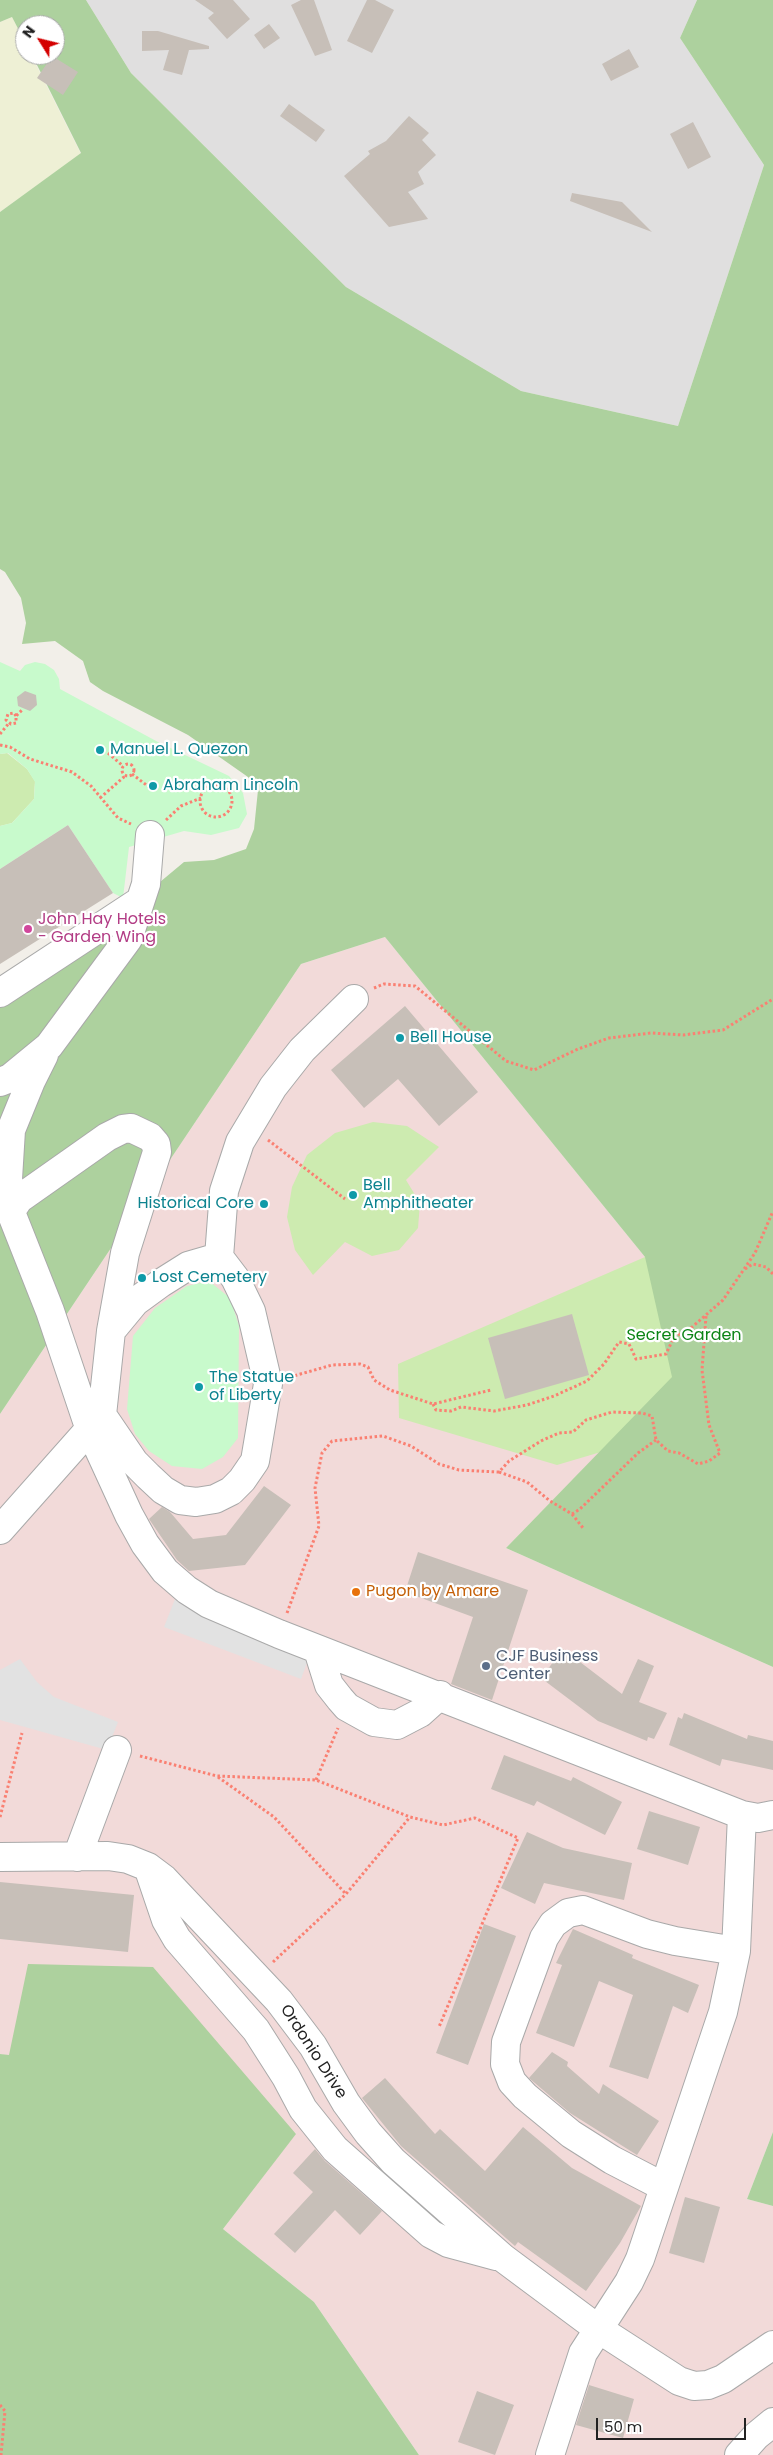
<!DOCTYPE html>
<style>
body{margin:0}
#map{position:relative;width:773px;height:2455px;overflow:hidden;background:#f2efe9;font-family:Poppins,sans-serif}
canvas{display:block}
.north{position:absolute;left:15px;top:15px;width:50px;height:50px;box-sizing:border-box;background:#fff;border:1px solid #a7a7a7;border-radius:50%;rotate:306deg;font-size:14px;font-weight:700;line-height:20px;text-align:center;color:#222}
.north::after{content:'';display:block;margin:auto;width:18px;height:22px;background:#d40000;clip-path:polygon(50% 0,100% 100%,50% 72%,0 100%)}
.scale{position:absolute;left:596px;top:2418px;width:150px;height:22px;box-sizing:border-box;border:2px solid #222;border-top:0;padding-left:6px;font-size:15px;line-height:18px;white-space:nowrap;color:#222;-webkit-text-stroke:4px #fff;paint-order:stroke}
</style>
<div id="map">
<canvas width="773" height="2455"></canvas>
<div class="north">N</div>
<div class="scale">50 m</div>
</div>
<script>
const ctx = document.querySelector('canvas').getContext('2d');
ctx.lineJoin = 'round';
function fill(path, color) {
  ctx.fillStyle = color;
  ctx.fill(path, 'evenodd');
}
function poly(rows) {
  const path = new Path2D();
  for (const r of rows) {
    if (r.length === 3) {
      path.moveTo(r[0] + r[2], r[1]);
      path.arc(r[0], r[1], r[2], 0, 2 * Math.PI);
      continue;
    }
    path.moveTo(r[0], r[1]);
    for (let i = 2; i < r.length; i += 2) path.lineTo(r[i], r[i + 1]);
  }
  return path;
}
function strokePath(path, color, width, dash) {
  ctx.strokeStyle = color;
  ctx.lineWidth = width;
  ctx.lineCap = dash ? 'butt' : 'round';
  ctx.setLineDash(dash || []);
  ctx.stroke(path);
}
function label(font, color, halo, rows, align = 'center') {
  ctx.font = font + ' Poppins,sans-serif';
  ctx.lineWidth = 4.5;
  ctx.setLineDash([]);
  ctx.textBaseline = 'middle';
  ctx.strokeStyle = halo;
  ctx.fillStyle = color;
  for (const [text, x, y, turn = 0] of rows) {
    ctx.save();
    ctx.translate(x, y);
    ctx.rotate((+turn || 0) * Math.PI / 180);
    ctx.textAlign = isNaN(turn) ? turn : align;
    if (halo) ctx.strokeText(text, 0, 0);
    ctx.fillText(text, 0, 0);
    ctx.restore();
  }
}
fill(poly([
 [86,0,697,0,680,38,764,165,678,426,521,391,346,287,131,73]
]), '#e0dfdf');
fill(poly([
 [385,937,645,1257,672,1378,506,1548,773,1667,773,2132,747,2199,773,2206,773,2455,419,2455,314,2302,223,2229,296,2133,0,2054,0,1414,301,964]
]), '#f2dad9');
fill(poly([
 [12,17,25,42,25,55,31,55,81,154,0,212,0,22]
]), '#eef0d5');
fill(poly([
 [7,753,27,769,35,781,34,799,12,823,0,826,0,754],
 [373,1122,407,1126,439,1147,406,1180,420,1203,418,1228,399,1250,372,1256,345,1242,313,1275,295,1250,287,1217,292,1187,307,1155,335,1133],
 [729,1171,773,1401,557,1465,399,1418,398,1364,645,1257]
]), '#cdebb0');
fill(poly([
 [0,0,86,0,131,73,346,287,521,391,678,426,764,165,680,38,697,0,773,0,773,1667,506,1548,672,1377,645,1257,385,937,301,964,0,1414,0,985,160,882,184,862,214,860,246,849,254,829,258,790,248,777,188,735,103,691,90,682,83,661,55,641,22,644,26,623,21,598,5,572,0,569,0,212,81,153,32,55,55,55,55,25,25,25,25,42,12,17,0,22],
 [28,1964,153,1967,296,2134,223,2229,314,2302,419,2455,0,2455,0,2054,9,2055],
 [773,2132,773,2206,747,2199]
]), '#add19e');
fill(poly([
 [0,662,20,671,25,665,35,662,45,664,54,670,59,679,60,689,158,742,229,776,243,793,247,814,239,828,211,835,184,831,129,847,123,898,113,893,68,825,0,869,0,826,12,823,34,799,35,782,27,769,8,753,0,754],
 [209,1281,230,1298,239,1326,238,1438,223,1457,202,1469,172,1466,149,1451,135,1434,127,1409,133,1336,155,1308,187,1286]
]), '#c8facc');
fill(poly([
 [175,1599,311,1652,301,1679,164,1627],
 [20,1659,37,1682,54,1697,118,1722,107,1750,0,1720,0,1670]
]), '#e2e2e2');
fill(poly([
 [195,0,233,0,250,19,227,39,208,18,214,13],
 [301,0,314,0,332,50,315,56,291,5],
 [367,0,375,0,394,10,372,53,347,41],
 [269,24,280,38,264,49,254,35],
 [142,31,158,31,209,46,209,49,189,50,182,75,163,70,169,50,142,51],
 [629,49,639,67,611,81,602,64],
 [52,56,78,72,63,95,37,78],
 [289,104,325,130,316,142,280,116],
 [409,116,429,133,422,140,436,155,418,172,424,184,408,192,428,219,389,227,344,176,370,154,368,151,386,141],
 [693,122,711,157,688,169,670,134],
 [572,193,622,202,652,232,570,201],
 [25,691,36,695,37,705,30,711,18,706,17,697],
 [68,825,113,893,0,964,0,869],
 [405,1006,478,1092,439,1126,398,1079,364,1108,331,1070],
 [572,1314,589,1375,505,1399,488,1338],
 [264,1486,291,1505,245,1565,189,1571,177,1560,149,1519,162,1507,170,1512,193,1539,226,1535],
 [418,1552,528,1590,492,1700,451,1684,473,1617,405,1592],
 [563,1649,622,1694,638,1659,654,1666,639,1702,667,1713,654,1739,648,1737,647,1741,598,1721,541,1678],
 [684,1713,747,1739,748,1735,773,1741,773,1770,722,1759,720,1766,669,1745,678,1717,682,1719],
 [504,1755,571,1781,573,1777,622,1802,605,1835,537,1801,534,1806,491,1789],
 [649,1811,700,1827,688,1865,637,1849],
 [527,1832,563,1848,632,1863,624,1900,544,1883,535,1904,501,1888],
 [0,1882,134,1895,128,1952,0,1939],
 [484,1924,516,1936,468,2065,436,2053],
 [573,1929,633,1955,632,1958,699,1985,688,2013,673,2006,648,2079,609,2067,633,1995,599,1981,574,2047,536,2033,562,1965,556,1963],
 [552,2052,568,2062,567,2066,599,2094,603,2084,659,2121,637,2155,570,2113,529,2078],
 [385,2078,435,2134,440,2129,485,2171,523,2127,572,2168,641,2206,620,2243,586,2291,518,2242,515,2246,401,2146,362,2098],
 [315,2149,325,2161,382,2211,360,2235,335,2210,295,2253,274,2234,313,2192,293,2173],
 [685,2197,720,2207,704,2263,669,2253],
 [589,2385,634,2399,623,2438,576,2425],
 [477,2391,514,2405,495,2455,458,2442]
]), '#c7bfb8');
const minor = poly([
 [0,993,140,901],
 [0,1082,10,1078,49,1046,128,939,146,884,150,835],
 [13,1208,8,1179,11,1130,31,1081,44,1055],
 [111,1331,125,1253,157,1152,156,1144,150,1137,131,1128,123,1129,107,1137,19,1199,13,1208,12,1215,50,1311,90,1430,129,1515,145,1544,165,1571,187,1590,209,1604,279,1634,742,1815,758,1818,773,1815],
 [102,1415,134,1462,148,1476,163,1490,180,1500,196,1502,215,1499,231,1491,242,1480,255,1461,268,1384,251,1311,235,1278,219,1257,224,1191,240,1142,273,1087,302,1050,354,999],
 [0,1530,102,1415,111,1331,135,1302,161,1283,188,1266,219,1257],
 [318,1650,329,1685,340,1699,347,1707,374,1722,397,1725,420,1713,440,1695],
 [0,1857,108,1856,128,1859,148,1867,164,1879,279,2001,313,2046,346,2103,368,2133,393,2161,503,2258,597,2328,679,2381,694,2386,708,2385,723,2379,773,2345],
 [77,1857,117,1750],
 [148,1867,166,1920,177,1939,256,2030,286,2077,303,2109,335,2149,431,2234,448,2243,496,2256],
 [664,2187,612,2160,571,2134,525,2096,512,2082,505,2064,506,2042,544,1938,553,1924,568,1913,583,1910,647,1934,675,1941,736,1951],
 [550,2455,583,2353,629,2282,640,2259,723,2012,736,1951,742,1815],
 [739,2455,756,2436,773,2422]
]);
strokePath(minor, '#a9a9a9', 30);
strokePath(poly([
 [16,716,14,713,8,714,6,720,11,724,16,723,16,716,23,709],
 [0,734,9,723],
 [0,745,10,747,30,759,72,772,91,786,118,818,131,824],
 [108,753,123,766],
 [128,770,6],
 [132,774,149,787],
 [216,801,16],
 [100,798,125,776],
 [166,820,181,806,201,798],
 [374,988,384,984,415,986,506,1061,534,1070,578,1049,609,1038,651,1033,683,1035,723,1030,773,999],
 [268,1140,345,1199],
 [745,1269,753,1264,766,1267,773,1274],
 [290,1377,332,1365,360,1364,368,1367,374,1380,390,1390,433,1404,491,1390],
 [433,1404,436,1410,451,1411,461,1407,494,1411,527,1405,554,1396,587,1381,604,1364,619,1342,629,1344,636,1359,666,1354,674,1337,691,1328,723,1300,755,1253,773,1211],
 [499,1472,527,1482,550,1501,572,1514,580,1509,638,1453,656,1440],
 [572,1514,583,1528],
 [287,1613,319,1526,315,1488,322,1453,332,1441,383,1436,411,1446,439,1464,459,1470,499,1472,509,1461,541,1441,559,1433,573,1432,586,1420,612,1412,642,1413,652,1416,656,1440,668,1451,679,1453,698,1464,709,1461,720,1453,709,1425,702,1370,706,1316],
 [140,1756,217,1776,316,1780,410,1817,443,1825,475,1818,518,1838,439,2027],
 [218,1777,274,1817,346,1894],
 [316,1780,338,1728],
 [0,1817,22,1733],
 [273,1962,346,1894,410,1817],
 [0,2405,5,2411,1,2455]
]), '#fa8072', 3, [2.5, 2.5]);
strokePath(minor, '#fff', 28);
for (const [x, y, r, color] of [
 [100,750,5,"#0f9aa8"],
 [153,786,5,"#0f9aa8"],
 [28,929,5,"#d1479c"],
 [400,1038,5,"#0f9aa8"],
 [353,1195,5,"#0f9aa8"],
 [264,1204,5,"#0f9aa8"],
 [142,1278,5,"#0f9aa8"],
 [199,1387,5,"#0f9aa8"],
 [356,1592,5,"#e8710a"],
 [486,1666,5,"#5c6f8a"]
]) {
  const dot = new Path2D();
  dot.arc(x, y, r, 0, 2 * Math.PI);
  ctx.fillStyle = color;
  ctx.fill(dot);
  strokePath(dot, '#fff', 2);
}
label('16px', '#0d838f', '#fff', [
 ["Manuel L. Quezon",110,750],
 ["Abraham Lincoln",163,786],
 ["Bell House",410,1038],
 ["Bell",363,1186],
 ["Amphitheater",363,1204],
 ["Historical Core",254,1204,"right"],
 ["Lost Cemetery",152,1278],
 ["The Statue",209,1378],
 ["of Liberty",209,1396]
], 'left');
label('16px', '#b23c85', '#fff', [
 ["John Hay Hotels",38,920],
 ["- Garden Wing",38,938]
], 'left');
label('16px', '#0c8416', '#fff', [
 ["Secret Garden",684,1336]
]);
label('16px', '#c56008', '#fff', [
 ["Pugon by Amare",366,1592]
], 'left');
label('16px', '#4e5e75', '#fff', [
 ["CJF Business",496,1657],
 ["Center",496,1675]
], 'left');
label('16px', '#222', '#fff', [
 ["Ordonio Drive",313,2052,57]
]);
</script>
